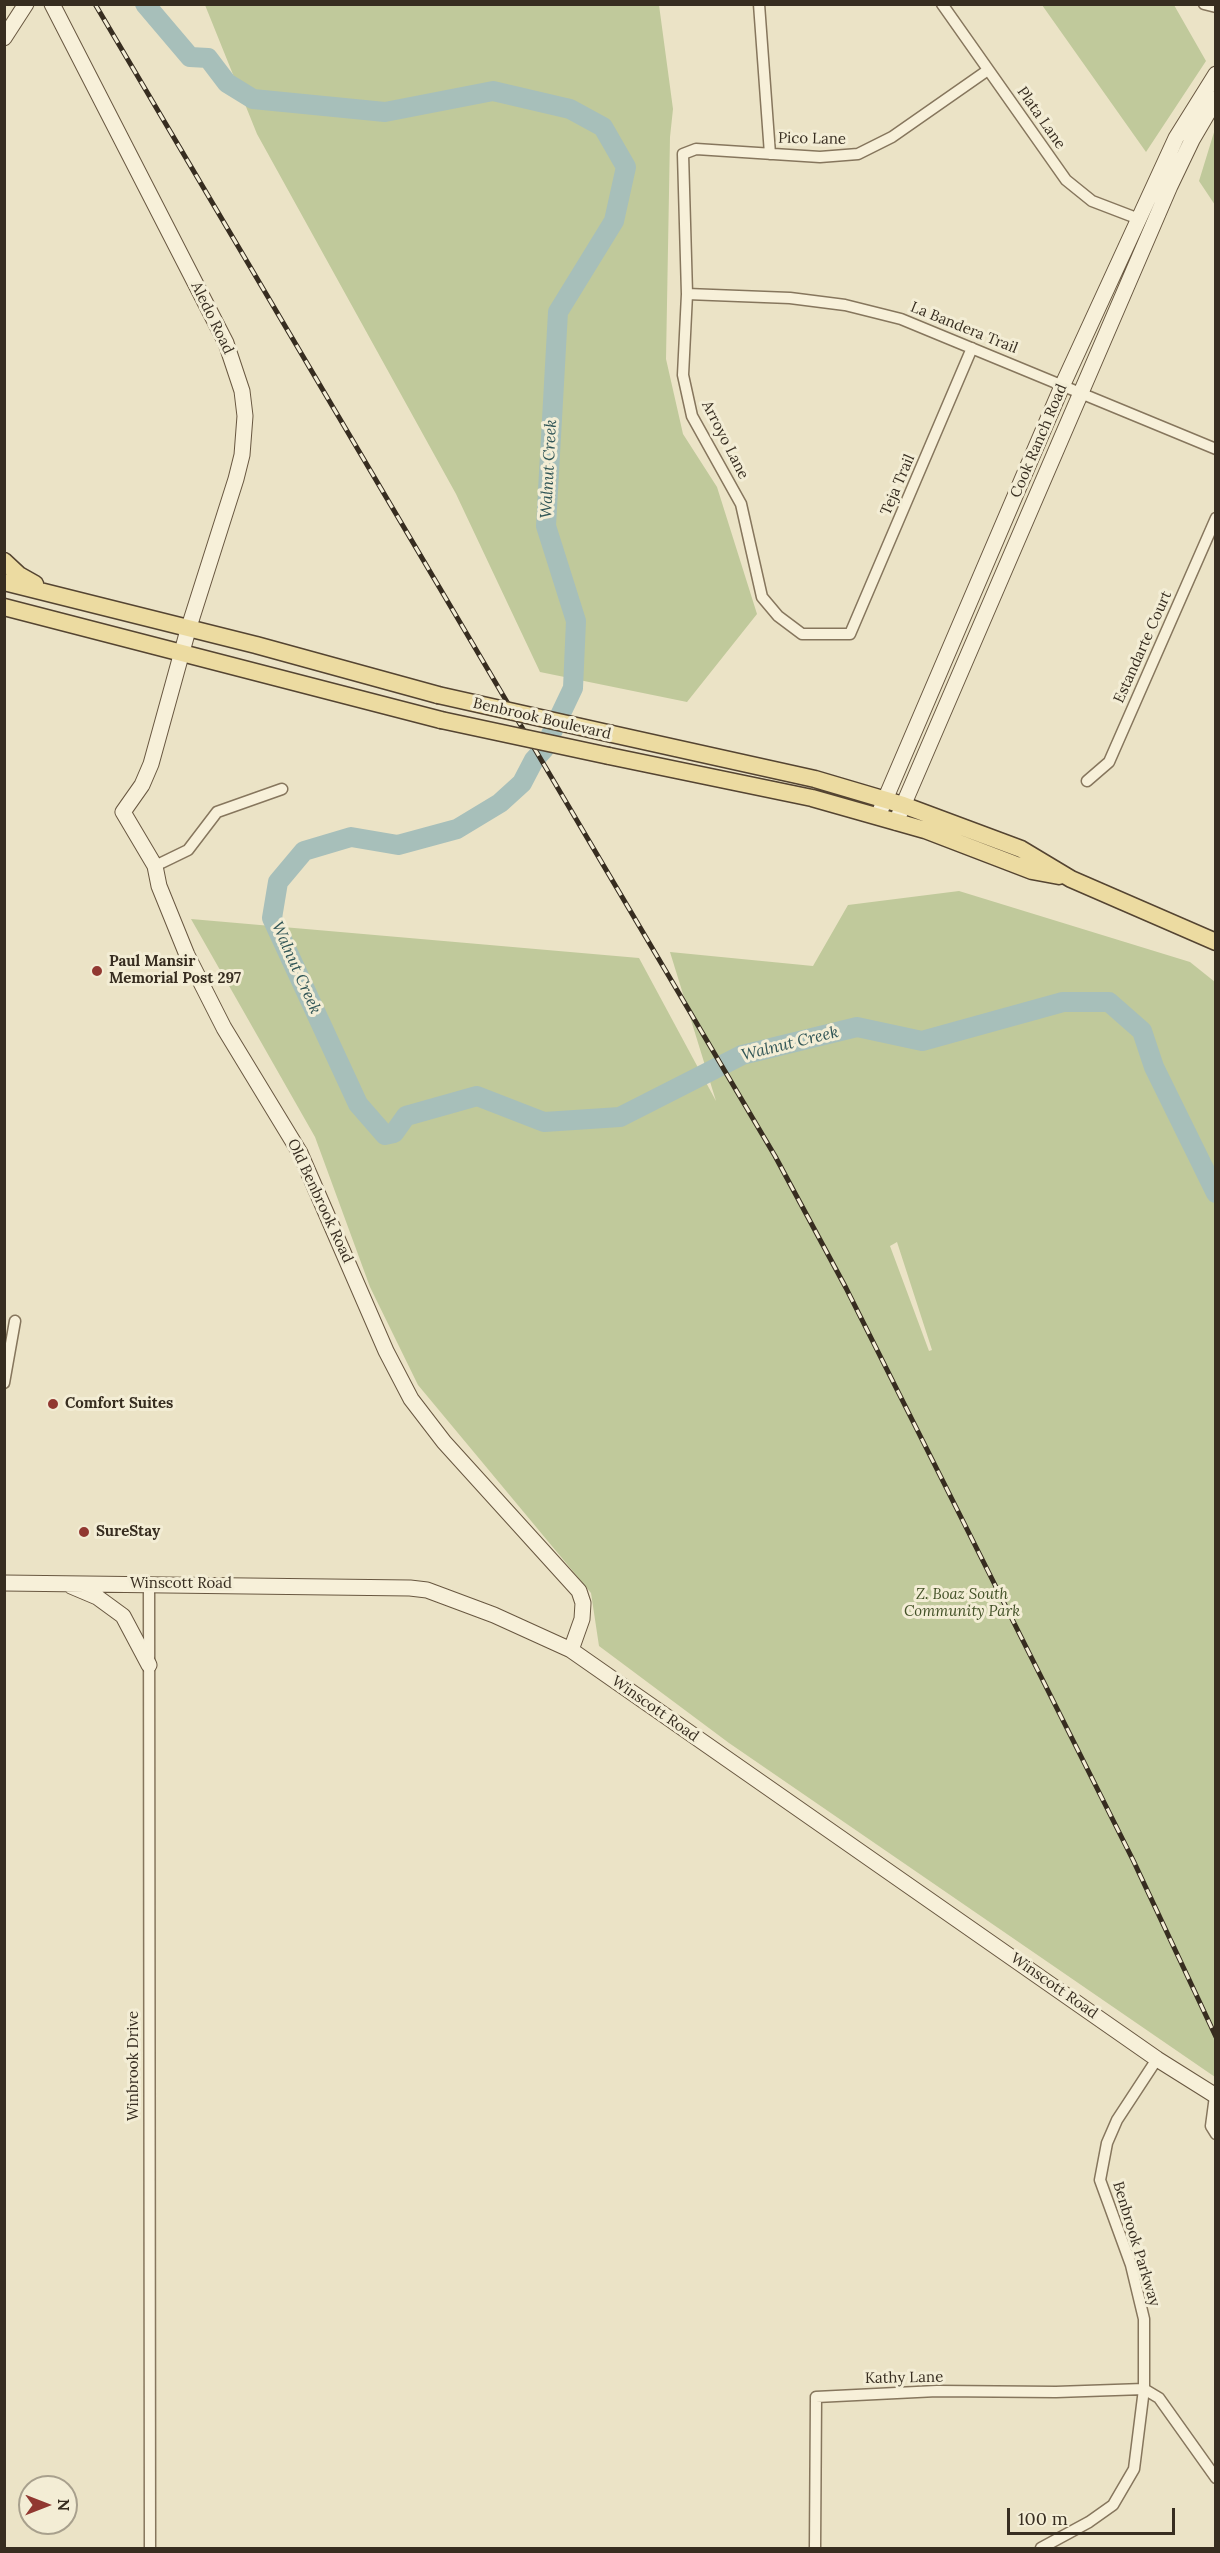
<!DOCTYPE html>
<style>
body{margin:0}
#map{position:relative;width:1220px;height:2553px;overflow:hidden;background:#ebe3c6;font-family:Lora,serif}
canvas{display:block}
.frame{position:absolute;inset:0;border:6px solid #372d20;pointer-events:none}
.north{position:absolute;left:18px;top:2475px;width:60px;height:60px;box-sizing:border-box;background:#f3edd5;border:2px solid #a8a08d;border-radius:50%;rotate:90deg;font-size:16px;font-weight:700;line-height:24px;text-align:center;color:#372d20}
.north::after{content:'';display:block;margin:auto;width:21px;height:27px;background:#913831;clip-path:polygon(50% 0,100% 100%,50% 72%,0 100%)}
.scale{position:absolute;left:1007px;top:2508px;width:168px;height:27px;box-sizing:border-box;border:3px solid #372d20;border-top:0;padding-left:8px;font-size:18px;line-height:21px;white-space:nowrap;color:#372d20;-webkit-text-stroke:4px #f3edd5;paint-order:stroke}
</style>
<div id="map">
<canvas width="1220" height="2553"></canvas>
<div class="frame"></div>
<div class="north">N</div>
<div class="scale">100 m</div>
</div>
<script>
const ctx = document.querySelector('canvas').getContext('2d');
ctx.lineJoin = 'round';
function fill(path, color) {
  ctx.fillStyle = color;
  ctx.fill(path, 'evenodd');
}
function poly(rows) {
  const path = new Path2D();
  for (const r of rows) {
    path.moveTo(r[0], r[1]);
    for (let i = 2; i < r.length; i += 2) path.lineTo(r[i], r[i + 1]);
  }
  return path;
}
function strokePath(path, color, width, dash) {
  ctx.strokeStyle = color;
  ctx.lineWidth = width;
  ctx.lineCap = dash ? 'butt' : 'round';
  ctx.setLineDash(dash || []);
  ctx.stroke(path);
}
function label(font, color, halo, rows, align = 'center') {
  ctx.font = font + ' Lora,serif';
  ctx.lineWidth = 6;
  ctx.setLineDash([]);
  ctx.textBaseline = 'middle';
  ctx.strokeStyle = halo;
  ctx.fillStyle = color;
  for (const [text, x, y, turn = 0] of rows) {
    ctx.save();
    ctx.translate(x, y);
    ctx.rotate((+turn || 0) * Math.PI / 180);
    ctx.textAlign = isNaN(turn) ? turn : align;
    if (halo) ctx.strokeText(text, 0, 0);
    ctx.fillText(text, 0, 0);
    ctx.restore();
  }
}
fill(poly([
 [205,5,659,5,673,109,670,137,666,359,683,434,717,487,757,614,687,702,540,672,456,494,257,134],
 [1042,5,1174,5,1206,61,1146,152],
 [1215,129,1215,205,1199,181],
 [959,891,1190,962,1215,982,1215,2077,729,1743,599,1646,591,1593,418,1385,370,1287,315,1137,191,919,639,958,716,1101,670,952,813,966,848,905],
 [897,1242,932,1350,929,1351,890,1246]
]), '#c0c99b');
strokePath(poly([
 [145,4,190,57,208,58,227,83,253,99,385,112,493,91,570,109,603,127,626,167,614,221,558,312,546,526,576,621,573,688,544,749,534,760,522,783,500,803,457,829,398,845,351,837,304,851,278,882,272,918,358,1104,385,1135,394,1133,406,1116,477,1096,544,1122,620,1117,742,1055,857,1027,922,1041,1063,1002,1109,1002,1142,1031,1154,1067,1216,1193]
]), '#a7bfba', 20);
const street = poly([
 [759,4,770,154],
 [942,4,1066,180,1092,201,1139,219],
 [1204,4,1216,7],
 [687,294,790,298,845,305,901,319,1216,449],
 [972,348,850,634,802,634,778,616,762,597,741,504,692,416,683,375,687,294,683,154,696,149,820,157,858,154,892,137,988,70],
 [1087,781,1109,762,1216,518],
 [155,866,188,850,217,812,282,789],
 [4,1383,15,1321],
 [149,1584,150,2548],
 [1215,2096,1211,2126,1216,2134],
 [815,2548,816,2397,937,2391,1056,2392,1144,2389,1159,2398,1216,2478],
 [1041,2548,1089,2522,1113,2505,1134,2469,1144,2389,1144,2319,1131,2265,1100,2180,1107,2143,1117,2120,1157,2059]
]);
const secondary = poly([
 [52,4,226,343,242,391,245,416,242,455,236,479,188,630,151,764,142,785,123,812,155,866,159,886,187,955,224,1028,300,1153,386,1351,411,1399,444,1442,579,1591,583,1603,582,1619,571,1650],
 [4,38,26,4],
 [878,816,1063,384,1176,138,1216,74],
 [896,822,1170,186,1192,140,1216,99],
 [4,1583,410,1588,427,1590,494,1615,571,1650,1157,2059,1216,2096],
 [71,1586,97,1597,123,1616,149,1665]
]);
const primary = poly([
 [4,561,19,575,35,584],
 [4,582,256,645,438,695],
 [4,607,441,720],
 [612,734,815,779,903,805,1021,849,1071,879,1216,942],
 [609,756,812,798,925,830,1032,871,1059,876]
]);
strokePath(street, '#86765d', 13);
strokePath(secondary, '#685740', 17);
strokePath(primary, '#544431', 19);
strokePath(street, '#f7f0d9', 10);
strokePath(secondary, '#f7f0d9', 15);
strokePath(primary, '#ecdba1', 16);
const rail = poly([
 [95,4,775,1156,846,1288,1133,1860,1216,2037]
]);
strokePath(rail, '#372d20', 5);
strokePath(rail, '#f3edd5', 3, [9]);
const primaryBridge = poly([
 [438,695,612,734],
 [441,720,609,756]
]);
strokePath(primaryBridge, '#544431', 19, []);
strokePath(primaryBridge, '#ecdba1', 16);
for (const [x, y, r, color] of [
 [97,971,6,"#913831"],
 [53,1404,6,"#913831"],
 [84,1532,6,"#913831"]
]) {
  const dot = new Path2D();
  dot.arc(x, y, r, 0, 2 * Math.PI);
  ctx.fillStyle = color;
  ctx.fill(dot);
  strokePath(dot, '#f3edd5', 2);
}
label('15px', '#372d20', '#f3edd5', [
 ["Plata Lane",1041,118,55],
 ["Pico Lane",812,139,1],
 ["Aledo Road",212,318,64],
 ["La Bandera Trail",964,328,22],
 ["Arroyo Lane",725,440,63],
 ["Cook Ranch Road",1039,441,-67],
 ["Teja Trail",898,485,-67],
 ["Estandarte Court",1143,647,-66],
 ["Benbrook Boulevard",542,719,13],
 ["Old Benbrook Road",320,1201,65],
 ["Winscott Road",181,1584],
 ["Winscott Road",655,1709,35],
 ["Winscott Road",1054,1986,35],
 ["Winbrook Drive",134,2066,-90],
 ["Benbrook Parkway",1136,2244,73],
 ["Kathy Lane",904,2378,-1]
]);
label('bold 15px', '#372d20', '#f3edd5', [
 ["Paul Mansir",109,962],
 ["Memorial Post 297",109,979],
 ["Comfort Suites",65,1404],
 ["SureStay",96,1532]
], 'left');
label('italic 15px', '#445228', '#f3edd5', [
 ["Z. Boaz South",962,1595],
 ["Community Park",962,1612]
]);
label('italic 16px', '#305556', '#f3edd5', [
 ["Walnut Creek",549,469,-87],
 ["Walnut Creek",296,968,66],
 ["Walnut Creek",790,1044,-14]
]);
</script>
